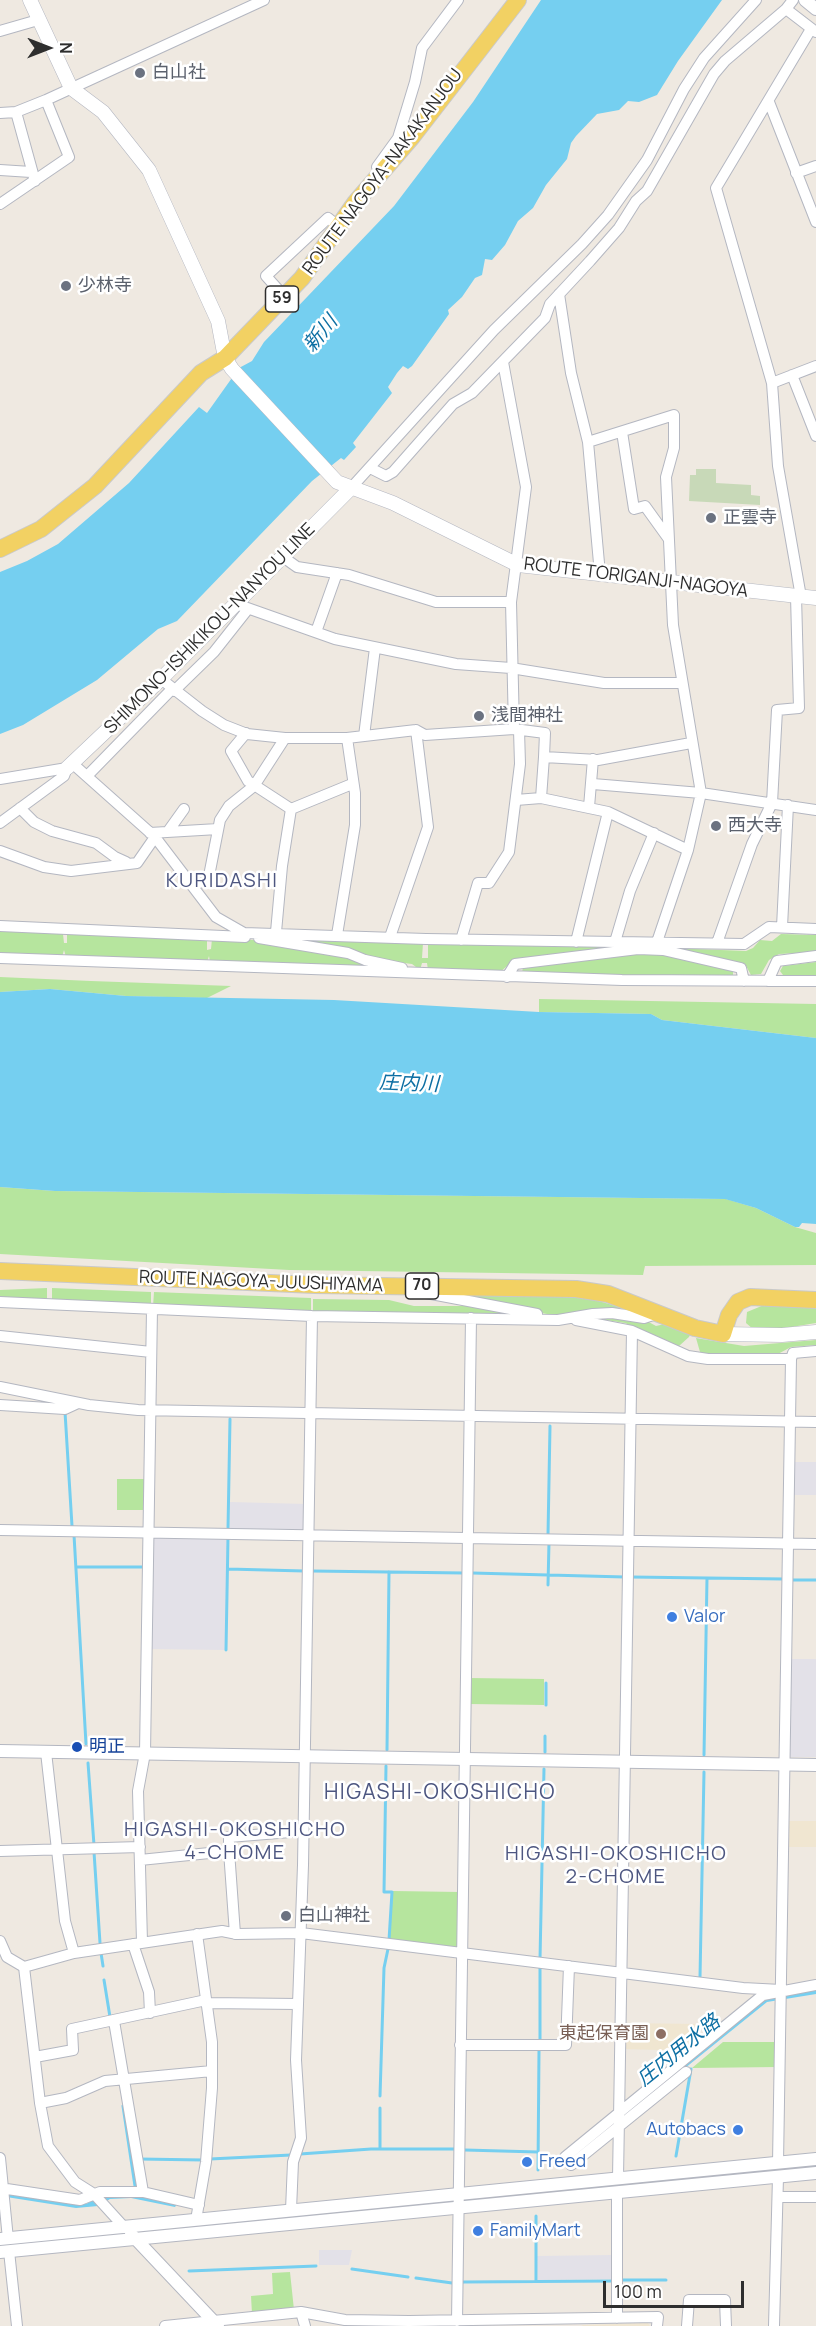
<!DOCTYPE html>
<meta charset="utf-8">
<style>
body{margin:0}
#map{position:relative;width:816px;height:2326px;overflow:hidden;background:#efe9e1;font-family:Manrope,sans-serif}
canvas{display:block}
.north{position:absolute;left:18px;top:18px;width:60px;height:60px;-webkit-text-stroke:4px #fff;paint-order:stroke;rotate:90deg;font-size:16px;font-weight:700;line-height:24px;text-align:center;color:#2e2e2e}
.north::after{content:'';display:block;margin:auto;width:21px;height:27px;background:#2e2e2e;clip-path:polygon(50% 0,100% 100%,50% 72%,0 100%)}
.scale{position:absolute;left:603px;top:2281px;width:141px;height:27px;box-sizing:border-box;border:3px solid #2e2e2e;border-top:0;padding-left:8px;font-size:18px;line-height:21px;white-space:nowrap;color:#2e2e2e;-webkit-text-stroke:4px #fff;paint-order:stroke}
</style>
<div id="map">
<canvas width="816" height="2326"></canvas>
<div class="north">N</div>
<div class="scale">100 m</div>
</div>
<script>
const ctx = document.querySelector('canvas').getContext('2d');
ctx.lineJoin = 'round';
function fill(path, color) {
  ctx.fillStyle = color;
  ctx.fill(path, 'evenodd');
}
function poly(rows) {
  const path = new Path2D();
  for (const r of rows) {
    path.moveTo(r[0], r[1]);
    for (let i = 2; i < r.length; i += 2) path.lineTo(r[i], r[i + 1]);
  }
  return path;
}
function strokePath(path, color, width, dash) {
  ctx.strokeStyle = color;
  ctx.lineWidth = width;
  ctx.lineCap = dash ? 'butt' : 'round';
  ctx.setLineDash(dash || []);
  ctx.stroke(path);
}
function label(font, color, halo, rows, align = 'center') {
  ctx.font = font + ' Manrope,"Noto Sans JP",sans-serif';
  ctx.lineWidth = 5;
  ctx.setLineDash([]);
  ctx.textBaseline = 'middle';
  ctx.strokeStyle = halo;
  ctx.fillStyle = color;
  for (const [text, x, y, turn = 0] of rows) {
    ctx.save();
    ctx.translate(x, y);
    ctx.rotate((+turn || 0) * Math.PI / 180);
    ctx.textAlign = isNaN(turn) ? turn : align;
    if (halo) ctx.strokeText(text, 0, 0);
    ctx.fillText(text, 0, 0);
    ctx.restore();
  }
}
fill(poly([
 [793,1462,816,1462,816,1495,793,1495],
 [230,1502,306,1504,306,1528,302,1532,230,1530],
 [227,1536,225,1650,148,1649,150,1537],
 [790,1659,816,1659,816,1757,790,1757,789,1755],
 [319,2250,352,2250,349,2265,319,2265],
 [613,2255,613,2279,538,2280,537,2256]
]), '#e3e1e8');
fill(poly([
 [787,1821,816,1821,816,1847,787,1847],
 [623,2023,698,2024,698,2044,691,2051,623,2049],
 [648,2323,650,2326,581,2326,583,2325]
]), '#f0e6d1');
fill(poly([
 [0,930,63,934,64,943,67,943,67,934,207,939,207,950,211,949,212,939,255,940,348,956,396,968,210,962,209,956,207,962,66,957,64,950,62,957,0,954],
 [781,934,816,935,816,952,779,954,769,960,761,974,751,975,745,964,670,948,746,951,753,948,760,940,772,941],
 [271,938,423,943,422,958,428,958,428,944,623,947,514,960,499,973,428,970,427,963,422,963,420,970,412,964,366,958],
 [639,952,662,952,733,970,733,977,522,975,523,965],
 [816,962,816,976,783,975,780,971,783,966],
 [0,977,91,981,231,986,207,998,126,996,50,989,0,992],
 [539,999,816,1004,816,1038,662,1020,651,1014,539,1012],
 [0,1187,55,1191,726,1199,756,1208,795,1227,816,1233,816,1265,645,1266,643,1275,289,1270,0,1254],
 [47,1288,47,1302,0,1299,0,1290],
 [52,1288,151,1292,151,1307,52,1302],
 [154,1292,311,1298,311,1315,153,1307],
 [447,1292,588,1298,644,1314,547,1314,480,1303],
 [313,1299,389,1300,414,1306,481,1306,509,1313,509,1317,313,1315],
 [764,1305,816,1308,816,1323,767,1331,753,1329,746,1323,747,1312],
 [612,1315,645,1320,656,1326,665,1324,690,1335,689,1337,679,1346,625,1323,593,1318],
 [696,1338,744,1346,816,1340,816,1345,791,1347,776,1355,709,1355,700,1352],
 [117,1479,145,1479,145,1510,117,1510],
 [469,1678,544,1679,544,1705,469,1704],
 [393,1891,460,1892,457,1949,389,1940],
 [723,2042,777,2042,777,2067,692,2068],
 [290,2272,294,2310,252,2314,251,2296,273,2294,272,2273]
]), '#b6e59e');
fill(poly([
 [696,469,716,469,716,483,751,485,751,495,760,496,760,505,689,501,690,475,696,475]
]), '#c8d9b8');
fill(poly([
 [541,0,722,0,678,61,657,95,639,102,628,101,619,110,597,114,576,136,571,143,567,159,546,185,533,208,518,221,505,245,492,260,485,259,482,275,475,278,462,297,448,310,449,314,412,366,408,369,403,366,397,373,388,387,392,393,353,443,356,447,344,460,341,458,312,481,177,621,158,629,97,680,23,725,0,734,0,572,27,561,58,544,129,483,199,407,207,413,239,368,252,361,264,342,394,206,473,102],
 [50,989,126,996,334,1000,539,1012,651,1014,662,1020,816,1038,816,1224,802,1223,799,1227,795,1227,756,1208,725,1199,55,1191,0,1187,0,992],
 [816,1990,816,1994,767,2002,623,2118,612,2122,765,1998],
 [0,2192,75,2203,86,2204,103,2195,133,2195,177,2204,175,2207,131,2198,110,2199,98,2206,76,2208,0,2196]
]), '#75cff0');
strokePath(poly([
 [65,1412,72,1526],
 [228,1529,230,1419],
 [74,1535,86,1744],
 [548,1535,550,1426],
 [76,1567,145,1567],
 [228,1569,304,1571],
 [312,1571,464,1573],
 [472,1573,625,1577],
 [631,1577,784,1579],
 [792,1580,816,1580],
 [548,1585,549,1542],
 [226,1650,228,1537],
 [546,1705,546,1683],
 [387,1750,389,1572],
 [545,1752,545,1736],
 [704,1755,707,1578],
 [88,1763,94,1845],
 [386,1766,384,1892,392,1892,389,1940],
 [94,1852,100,1943],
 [101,1953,103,1966],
 [540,1959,544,1769],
 [700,1977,704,1772],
 [104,1980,110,2017],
 [540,2040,540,1967],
 [380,2096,384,1968,388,1949],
 [123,2106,135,2186],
 [380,2149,380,2108],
 [465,2150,538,2152],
 [300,2154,371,2149,454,2149],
 [676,2156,691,2069],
 [139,2159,203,2160],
 [210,2159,291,2155],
 [538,2170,539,2050],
 [217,2224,418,2204],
 [352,2269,408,2277],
 [189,2271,316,2266],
 [416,2278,452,2283],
 [620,2280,666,2280],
 [536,2281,536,2216],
 [463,2282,612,2281]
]), '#75cff0', 3);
const minor = poly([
 [793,0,786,9,816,32],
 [0,31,38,20],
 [769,102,816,222],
 [16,112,35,181],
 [0,113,16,112,46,100,264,0],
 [377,167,398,138,415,82,422,48,458,0],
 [0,170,31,172],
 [796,173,816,166],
 [0,204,69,157,46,100],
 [559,294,571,373,588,442,600,574],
 [284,296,266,276,328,218,338,226],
 [503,362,526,487,511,602,514,729],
 [792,375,816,436],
 [772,383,816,366],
 [622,432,634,509,645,506,668,538],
 [588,442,674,415,674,448,666,477,673,625,701,793,688,850,657,942],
 [370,468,386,476,393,472,453,404,472,393,545,318,550,304,590,261,619,228,636,201,647,191,714,74,725,61,786,9],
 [351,488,494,330,582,244,608,215,647,160,684,89,704,58,756,0],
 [283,557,297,567,349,575,436,602,511,602],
 [801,597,778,466,772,383,716,188,811,29],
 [236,604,335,639,456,664,511,668,604,683,682,683],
 [316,632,337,573],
 [161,679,202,711,224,725,247,734,285,738,347,738,416,730,425,735,514,729,545,733,544,757,598,760,691,743],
 [174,691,214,652,248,609],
 [246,733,231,751,248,781,291,809,352,784],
 [364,736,375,648],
 [73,764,155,837,216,917,244,933,426,939,744,944,769,927,816,929],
 [88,775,172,689],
 [0,779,67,768],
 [593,784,701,793,816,810],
 [541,798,544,757],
 [516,800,541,798,608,812,688,850],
 [589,807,593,759],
 [20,808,34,822,52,831,96,843,115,857,126,862],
 [0,823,64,776,67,768],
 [169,830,184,809],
 [150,833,218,829],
 [0,851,44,867,71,871,137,863,155,837],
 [191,885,208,881,220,820,229,806,254,786,285,738],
 [0,926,245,937],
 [782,927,788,805],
 [276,932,282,866,291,809],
 [337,935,355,825,355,793,347,738],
 [390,937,428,827,416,730],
 [259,938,348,953,365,960,402,968],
 [461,940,478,883,489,883,509,852,520,764,519,730],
 [576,942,608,812],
 [615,942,630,891,654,833],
 [717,943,752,844,772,803,777,710,799,708,796,596],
 [0,958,622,980,816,981],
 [507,977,515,964,638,949,663,950,741,968,744,981],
 [768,981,777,961,816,956],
 [426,1293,537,1314],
 [0,1302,312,1316,558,1320,593,1314,612,1313,644,1318,659,1313],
 [576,1320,632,1331,688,1356,708,1359,791,1359,793,1353,816,1351],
 [0,1336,151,1352],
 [0,1387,89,1405,138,1410,816,1422],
 [0,1405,65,1409,78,1403],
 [0,1530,816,1544],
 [46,1752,65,1921,74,1953],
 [0,1851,140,1847],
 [229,1851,235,1934],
 [140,1860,229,1851,229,1837,303,1831],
 [0,1941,7,1957,24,1967,40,2103,48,2146,75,2182,94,2194,124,2227],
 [142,1942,138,1791,145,1753,152,1309],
 [133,1944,149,1992,150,2013],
 [24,1967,74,1953,222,1931,237,1934,301,1933,743,1988,781,1990],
 [206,2003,298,2004],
 [114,2021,143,2192],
 [460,2045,566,2045,569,1966],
 [35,2057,73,2050,72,2029,206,2000],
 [686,2072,571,2165,565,2157,763,1995,816,1985],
 [40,2103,66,2098,105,2081,212,2071],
 [0,2158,8,2239],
 [778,2163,791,1359],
 [618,2178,632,1331],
 [0,2188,80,2200,100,2192,143,2192,199,2205],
 [778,2197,816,2197],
 [291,2210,293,2162,301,2138,296,2060,303,1865,312,1316],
 [196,2220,206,2162,212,2088,212,2042,197,1934],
 [9,2251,17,2326],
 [301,2312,305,2326],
 [617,2318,617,2192],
 [457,2321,471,1318],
 [165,2326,301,2312,345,2320,409,2321,658,2317,657,2326],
 [687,2326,689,2300,725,2300,726,2326],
 [774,2326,778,2177]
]);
const tertiary = poly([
 [805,0,816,9],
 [0,1751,816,1765],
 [131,2234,218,2326],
 [0,2239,816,2159],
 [0,2252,816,2173]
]);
const secondary = poly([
 [30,0,71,88,103,112,149,170,218,321,225,358,232,369,337,482,393,503,518,565,816,598],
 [67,768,161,679,351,488],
 [723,1334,782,1335,816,1332]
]);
const primary = poly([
 [0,549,41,529,95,486,201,373,225,358,302,278,355,203,412,137,518,0],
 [0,1271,315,1285,576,1289,608,1294,695,1328,723,1334,729,1315,738,1302,750,1297,816,1300]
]);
strokePath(minor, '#b4b7c1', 12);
strokePath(tertiary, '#b4b7c1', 14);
strokePath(secondary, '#b4b7c1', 15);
strokePath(primary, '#c9c9c9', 18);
strokePath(minor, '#fff', 10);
strokePath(tertiary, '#fff', 12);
strokePath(secondary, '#fff', 14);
strokePath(primary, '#f2d163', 16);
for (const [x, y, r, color] of [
 [140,73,6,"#6b7280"],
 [66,286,6,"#6b7280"],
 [711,518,6,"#6b7280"],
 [479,716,6,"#6b7280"],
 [716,826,6,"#6b7280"],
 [672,1617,6,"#3f7fe0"],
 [77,1747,6,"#1a4fb4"],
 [286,1916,6,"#6b7280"],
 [661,2034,6,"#8d6e63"],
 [738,2130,6,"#3f7fe0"],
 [527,2162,6,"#3f7fe0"],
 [478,2231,6,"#3f7fe0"]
]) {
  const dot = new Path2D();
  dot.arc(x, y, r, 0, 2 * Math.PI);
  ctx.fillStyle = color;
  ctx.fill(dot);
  strokePath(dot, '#fff', 2);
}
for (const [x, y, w] of [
 [282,299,33],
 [422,1286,33]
]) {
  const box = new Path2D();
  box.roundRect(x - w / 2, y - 13, w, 26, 4.5);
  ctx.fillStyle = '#fff';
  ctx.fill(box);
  strokePath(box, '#2e2e2e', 1.5);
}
label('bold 16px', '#2e2e2e', null, [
 ["59",282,299],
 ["70",422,1286]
]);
label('18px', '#5b616d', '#fff', [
 ["白山社",152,73],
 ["少林寺",78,286],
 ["正雲寺",723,518],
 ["浅間神社",491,716],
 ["西大寺",728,826],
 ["白山神社",298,1916]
], 'left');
label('18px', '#2e2e2e', '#fff', [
 ["ROUTE NAGOYA-NAKAKANJOU",383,172,-53],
 ["ROUTE TORIGANJI-NAGOYA",636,578,7],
 ["SHIMONO-ISHIKIKOU-NANYOU LINE",210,629,-45],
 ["ROUTE NAGOYA-JUUSHIYAMA",261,1282,2]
]);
label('18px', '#366cbe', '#fff', [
 ["Valor",684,1617],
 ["Autobacs",726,2130,"right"],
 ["Freed",539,2162],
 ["FamilyMart",490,2231]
], 'left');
label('18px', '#164399', '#fff', [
 ["明正",89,1747]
], 'left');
label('18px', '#785e54', '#fff', [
 ["東起保育園",649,2034]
], 'right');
label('italic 20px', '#0d6fa3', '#fff', [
 ["新川",321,334,-50],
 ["庄内川",409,1084,2],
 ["庄内用水路",679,2051,-39]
]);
ctx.letterSpacing = '1.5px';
label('20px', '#4d5680', '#fff', [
 ["KURIDASHI",222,881],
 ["HIGASHI-OKOSHICHO",235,1830],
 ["4-CHOME",235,1853],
 ["HIGASHI-OKOSHICHO",616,1854],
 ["2-CHOME",616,1877]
]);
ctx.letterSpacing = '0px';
ctx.letterSpacing = '1.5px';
label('21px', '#4d5680', '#fff', [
 ["HIGASHI-OKOSHICHO",440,1793]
]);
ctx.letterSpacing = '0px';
</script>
